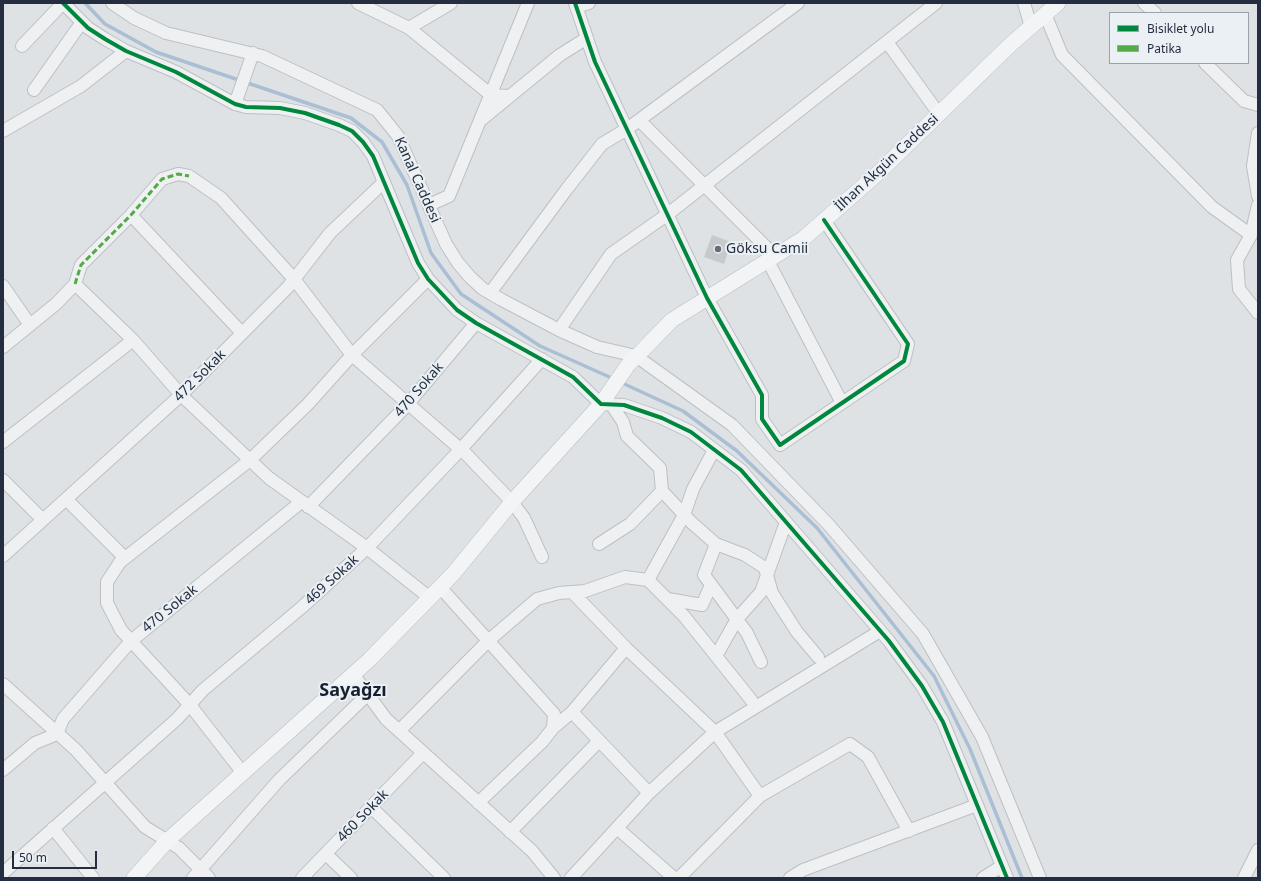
<!DOCTYPE html>
<meta charset="utf-8">
<style>
body{margin:0}
#map{position:relative;width:1261px;height:881px;overflow:hidden;background:#dfe2e5;font-family:"Noto Sans",sans-serif}
canvas{display:block}
.frame{position:absolute;inset:0;border:4px solid #242e40;pointer-events:none}
.legend{position:absolute;left:1109px;top:12px;width:140px;height:52px;box-sizing:border-box;background:#ebf0f5;border:1px solid #9ba2ad;margin:0;padding:5px 7px;list-style:none;font-size:12px;color:#242e40}
.legend li{display:flex;align-items:center;gap:8px;height:20px}
.legend b{width:20px;border:1px solid #9ba2ad}
.scale{position:absolute;left:12px;top:851px;width:85px;height:18px;box-sizing:border-box;border:2px solid #242e40;border-top:0;padding-left:5px;font-size:12px;line-height:14px;white-space:nowrap;color:#242e40;-webkit-text-stroke:3px #ebf0f5;paint-order:stroke}
</style>
<div id="map">
<canvas width="1261" height="881"></canvas>
<div class="frame"></div>
<ul class="legend">
<li><b style="height:5px;background:#00873e"></b>Bisiklet yolu</li>
<li><b style="height:5px;background:#53ab46"></b>Patika</li>
</ul>
<div class="scale">50 m</div>
</div>
<script>
const ctx = document.querySelector('canvas').getContext('2d');
ctx.lineJoin = 'round';
function poly(rows) {
  const path = new Path2D();
  for (const r of rows) {
    path.moveTo(r[0], r[1]);
    for (let i = 2; i < r.length; i += 2) path.lineTo(r[i], r[i + 1]);
  }
  return path;
}
function strokePath(path, color, width, dash) {
  ctx.strokeStyle = color;
  ctx.lineWidth = width;
  ctx.lineCap = dash ? 'butt' : 'round';
  ctx.setLineDash(dash || []);
  ctx.stroke(path);
}
function fill(path, color) {
  ctx.fillStyle = color;
  ctx.fill(path, 'evenodd');
}
function label(font, color, halo, rows, align = 'center') {
  ctx.font = font + ' "Noto Sans",sans-serif';
  ctx.lineWidth = 4;
  ctx.setLineDash([]);
  ctx.textBaseline = 'middle';
  ctx.strokeStyle = halo;
  ctx.fillStyle = color;
  for (const [text, x, y, turn = 0] of rows) {
    ctx.save();
    ctx.translate(x, y);
    ctx.rotate((+turn || 0) * Math.PI / 180);
    ctx.textAlign = isNaN(turn) ? turn : align;
    if (halo) ctx.strokeText(text, 0, 0);
    ctx.fillText(text, 0, 0);
    ctx.restore();
  }
}
strokePath(poly([
 [85,3,105,24,156,52,351,118,382,142,407,185,431,253,461,294,540,346,614,379],
 [620,382,683,411,737,451,817,528,934,676,970,749,1022,878]
]), '#aabed4', 3.5);
fill(poly([
 [712,235,731,242,724,264,704,257]
]), '#c7cacd');
const minor = poly([
 [63,3,88,28,105,39,126,51,176,72,235,104,246,107,280,108,305,113,339,125,352,131,363,142,373,156,418,263,428,279,457,310,476,323,573,377,601,404,624,405,662,418,691,432,741,470,889,641,922,686,943,722,1007,878],
 [112,3,134,18,166,33,262,56,377,110,398,136,446,244,458,263,470,277,483,289,502,300,559,330,597,347,636,356,732,425,828,524,923,634,982,737,1040,878],
 [358,3,409,28,491,95,509,96],
 [575,3,595,62,707,298,762,395,762,419,780,445,904,361,908,344,824,220],
 [1024,3,1031,27],
 [1144,3,1155,13],
 [576,7,589,3],
 [1045,14,1062,55,1212,207,1251,235],
 [409,28,451,3],
 [887,42,939,114],
 [22,46,63,3],
 [1205,63,1244,101,1258,105],
 [34,90,82,22],
 [235,104,253,53],
 [482,119,560,55,587,38],
 [639,120,775,256],
 [3,131,81,86,126,51],
 [1258,133,1253,166,1258,196],
 [429,205,449,196,528,3],
 [1258,205,1251,235,1237,260,1239,289,1258,313],
 [131,215,242,333],
 [768,261,842,403],
 [75,284,133,340,181,395,269,478,367,548,430,598],
 [3,286,30,325],
 [490,293,566,190,602,144,627,129,798,3],
 [559,330,611,254,668,214,936,3],
 [3,347,57,303,75,284,81,265,131,215,162,179,178,174,189,176,221,198,294,279,352,355,466,454,512,502,524,518,542,557],
 [611,404,623,422,627,436,660,468,662,491,692,523,716,544,745,555,765,568,772,593,797,632,818,657],
 [3,442,133,340],
 [3,480,43,520],
 [66,499,125,558],
 [308,507,408,404,476,323],
 [599,544,630,524,662,491],
 [716,544,704,575,747,633,761,662],
 [3,556,181,395,288,287,330,233,384,182],
 [648,580,684,515,693,489,714,450],
 [440,587,554,714,553,728,542,742,478,803],
 [572,592,626,648,715,732,760,796],
 [668,599,702,605,711,585],
 [716,656,737,619,761,592,786,522],
 [353,674,386,719,532,851,554,878],
 [3,684,76,750,145,827,179,848,209,878],
 [572,712,649,793],
 [553,728,572,712,626,648],
 [399,731,488,641,537,599,559,593,585,591,625,577,648,580,684,616,752,701],
 [3,770,35,743,57,734,63,719,131,641,301,502],
 [243,773,190,705,121,630,107,603,107,582,120,562,250,460,308,404,352,355,428,279],
 [371,807,444,878],
 [53,828,93,878],
 [617,828,674,878],
 [510,832,599,741],
 [326,854,351,878],
 [3,873,177,719,203,690,301,608,367,548,461,449,542,359],
 [193,878,279,780,368,694],
 [302,878,423,753],
 [571,878,649,793,715,732,880,631],
 [679,878,760,796,850,744,868,757,909,831],
 [790,878,803,870,977,805],
 [983,878,1002,866],
 [1244,878,1258,850]
]);
const major = poly([
 [134,878,168,840,369,660,453,574,512,502,601,404,628,365,672,320,804,238,877,174,1010,45,1058,3]
]);
strokePath(minor, '#bdc0c3', 14);
strokePath(major, '#bbbfc3', 16);
strokePath(minor, '#eef0f2', 12);
strokePath(major, '#f3f4f5', 15);
strokePath(poly([
 [75,284,81,265,131,215,162,179,178,174,189,176]
]), '#53ab46', 3, [6, 3]);
strokePath(poly([
 [63,3,88,28,105,39,126,51,176,72,235,104,246,107,280,108,305,113,339,125,352,131,363,142,373,156,418,263,428,279,457,310,476,323,573,377,601,404,624,405,662,418,691,432,741,470,889,641,922,686,943,722,1007,878],
 [575,3,595,62,707,298,762,395,762,419,780,445,904,361,908,344,824,220]
]), '#00873e', 4);
for (const [x, y, r, color] of [
 [718,249,4,"#656d7a"]
]) {
  const dot = new Path2D();
  dot.arc(x, y, r, 0, 2 * Math.PI);
  ctx.fillStyle = color;
  ctx.fill(dot);
  strokePath(dot, '#ebf0f5', 1.5);
}
label('14px', '#242e40', '#ebf0f5', [
 ["İlhan Akgün Caddesi",887,163,-43],
 ["Kanal Caddesi",417,180,66],
 ["472 Sokak",200,376,-45],
 ["470 Sokak",419,390,-49],
 ["469 Sokak",332,580,-42],
 ["470 Sokak",170,609,-39],
 ["460 Sokak",363,816,-46]
]);
label('14px', '#242e40', '#ebf0f5', [
 ["Göksu Camii",726,249]
], 'left');
label('bold 18px', '#172030', '#ebf0f5', [
 ["Sayağzı",353,691]
]);
</script>
